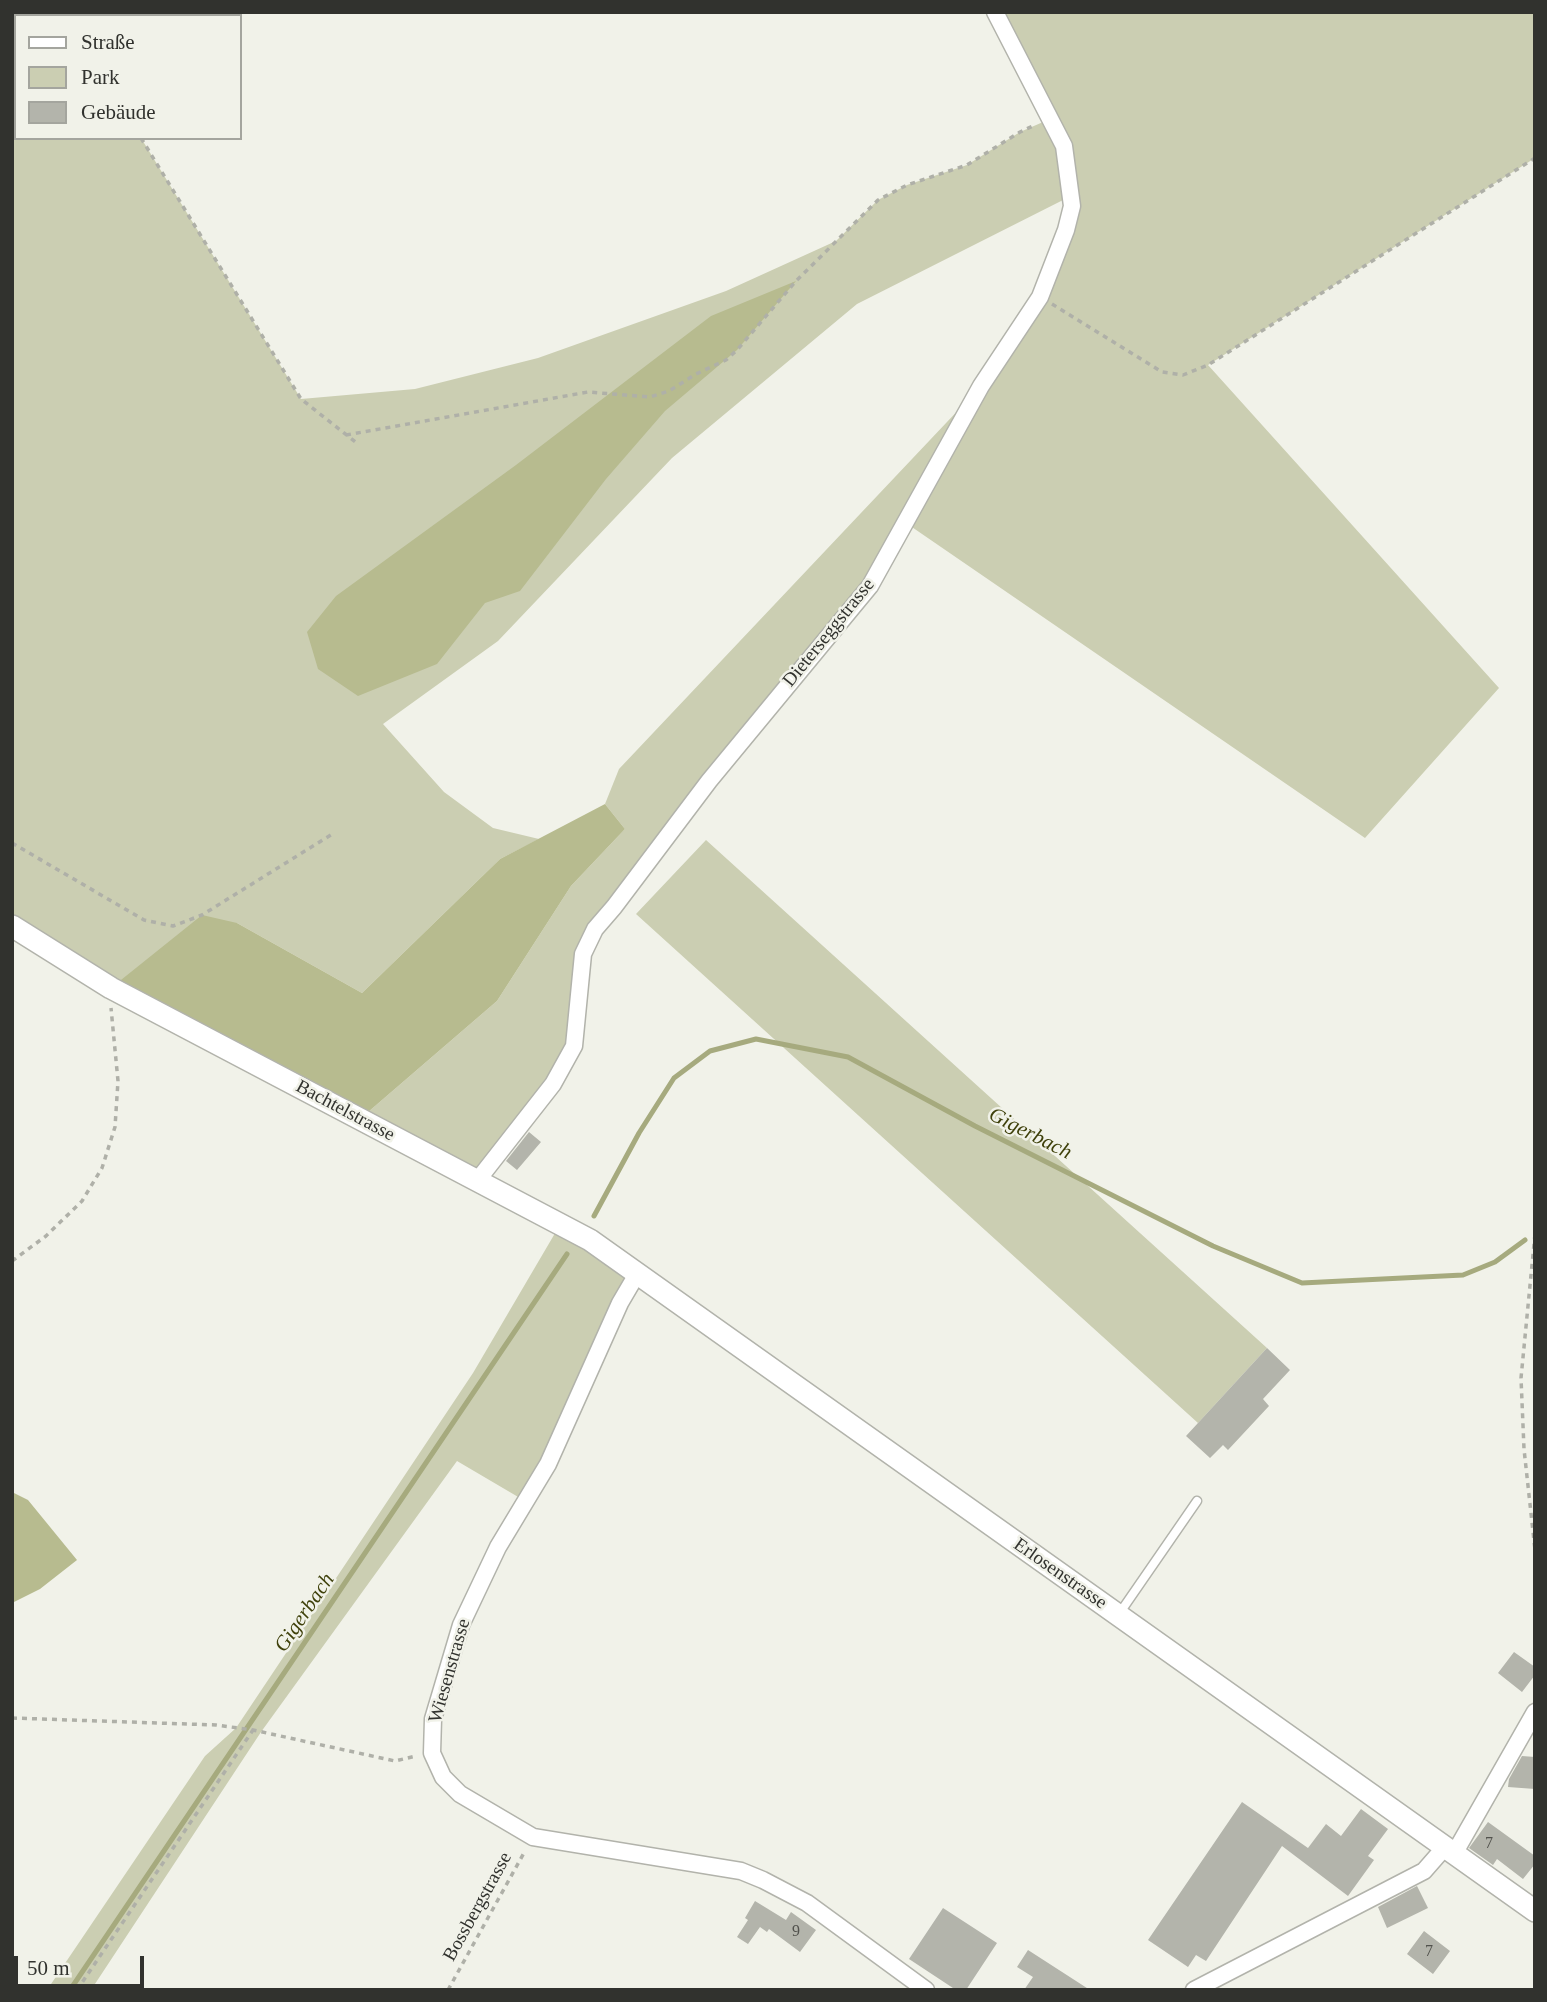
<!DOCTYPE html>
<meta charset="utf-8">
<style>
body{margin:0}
#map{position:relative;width:1547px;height:2002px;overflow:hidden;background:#f1f2e9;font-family:"Times New Roman",serif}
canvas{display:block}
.frame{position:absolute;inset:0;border:14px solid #31322e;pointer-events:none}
.legend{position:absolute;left:14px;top:14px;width:228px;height:126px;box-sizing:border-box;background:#f1f2e9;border:2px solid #a4a59e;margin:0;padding:9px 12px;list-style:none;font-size:21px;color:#31322e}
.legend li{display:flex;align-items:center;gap:14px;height:35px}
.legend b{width:35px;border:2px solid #a4a59e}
.scale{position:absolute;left:14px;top:1956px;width:130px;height:32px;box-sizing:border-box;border:4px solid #31322e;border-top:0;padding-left:9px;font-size:21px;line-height:24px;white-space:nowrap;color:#31322e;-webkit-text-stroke:5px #f1f2e9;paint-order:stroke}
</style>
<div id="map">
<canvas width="1547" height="2002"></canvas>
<div class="frame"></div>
<ul class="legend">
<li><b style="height:9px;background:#fff"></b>Straße</li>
<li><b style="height:19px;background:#cbceb2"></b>Park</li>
<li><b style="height:19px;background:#b3b4ab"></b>Gebäude</li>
</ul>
<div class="scale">50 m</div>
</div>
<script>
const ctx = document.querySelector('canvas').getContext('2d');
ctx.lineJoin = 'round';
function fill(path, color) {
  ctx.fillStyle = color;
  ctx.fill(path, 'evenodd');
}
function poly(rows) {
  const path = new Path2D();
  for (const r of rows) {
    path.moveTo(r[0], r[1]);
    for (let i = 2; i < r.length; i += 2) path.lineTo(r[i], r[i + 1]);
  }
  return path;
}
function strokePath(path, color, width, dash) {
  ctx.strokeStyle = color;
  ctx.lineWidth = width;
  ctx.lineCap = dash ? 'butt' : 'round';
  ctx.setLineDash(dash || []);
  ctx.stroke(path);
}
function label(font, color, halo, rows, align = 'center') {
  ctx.font = font + ' "Times New Roman",serif';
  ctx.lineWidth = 5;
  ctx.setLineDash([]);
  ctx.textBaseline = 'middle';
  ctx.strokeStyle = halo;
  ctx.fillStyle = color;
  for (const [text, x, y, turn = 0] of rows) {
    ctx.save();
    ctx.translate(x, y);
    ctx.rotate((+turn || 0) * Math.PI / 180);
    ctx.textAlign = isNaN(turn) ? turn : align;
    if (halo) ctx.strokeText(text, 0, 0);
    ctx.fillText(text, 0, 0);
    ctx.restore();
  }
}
fill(poly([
 [12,12,64,12,66,16,16,16,16,138,141,138,301,399,415,389,538,358,726,291,836,241,878,200,907,185,967,165,1020,132,1050,119,995,12,1535,12,1535,158,1208,365,1499,688,1365,838,906,523,870,586,595,929,574,1046,477,1181,360,1119,497,1001,571,886,625,829,605,804,619,769,981,386,1040,297,1071,196,857,304,672,458,498,641,383,724,444,792,493,828,539,839,500,859,362,993,237,923,111,988,12,926],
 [706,840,1267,1348,1198,1423,636,914],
 [561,1223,637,1274,525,1501,457,1461,261,1732,91,1990,47,1990,205,1756,236,1728,473,1373]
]), '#cbceb2');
fill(poly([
 [796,281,737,350,665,411,606,479,520,591,485,603,437,664,358,696,318,669,307,632,336,596,516,465,711,316],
 [605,804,625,829,571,886,497,1001,360,1119,111,988,202,915,237,923,362,993,500,859],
 [12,1492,28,1500,77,1560,40,1589,12,1603]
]), '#b7bb8f');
strokePath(poly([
 [594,1216,639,1133,674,1078,710,1051,756,1039,848,1057,975,1126,1213,1246,1302,1283,1463,1275,1495,1262,1525,1240],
 [70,1990,567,1254]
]), '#a6aa7e', 5);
fill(poly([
 [529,1132,541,1142,517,1170,506,1161],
 [1267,1348,1290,1370,1263,1399,1269,1406,1228,1450,1223,1445,1210,1458,1186,1436],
 [1514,1652,1535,1667,1535,1675,1522,1692,1498,1673],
 [1522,1756,1535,1757,1535,1789,1508,1787,1509,1779],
 [1242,1802,1308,1848,1326,1824,1341,1836,1361,1809,1388,1829,1368,1856,1374,1860,1348,1896,1282,1846,1206,1961,1196,1955,1188,1967,1148,1940],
 [1488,1822,1535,1856,1535,1864,1523,1879,1497,1859,1493,1865,1469,1848],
 [1417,1886,1428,1908,1387,1928,1378,1907],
 [755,1901,786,1920,791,1912,816,1930,800,1952,769,1929,767,1932,760,1927,748,1944,737,1937,748,1920,745,1918],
 [943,1908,997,1943,966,1990,956,1990,909,1959],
 [1424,1931,1450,1951,1433,1974,1407,1954],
 [1028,1950,1090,1990,1024,1990,1033,1977,1017,1967]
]), '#b3b4ab');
const lane = poly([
 [1119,1614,1197,1501]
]);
const street = poly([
 [477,1181,553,1084,574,1046,583,954,595,929,614,907,709,781,870,586,981,386,1040,297,1066,230,1072,206,1064,146,995,12],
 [637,1274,620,1303,548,1464,498,1547,461,1625,433,1719,432,1753,443,1777,460,1794,533,1837,741,1871,763,1880,807,1903,926,1990],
 [1454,1854,1535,1712],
 [1194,1990,1424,1871,1445,1847]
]);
const secondary = poly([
 [12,926,111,988,590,1240,1535,1911]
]);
strokePath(lane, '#b2b3ab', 11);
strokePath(street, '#b2b3ab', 19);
strokePath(secondary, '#b2b3ab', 24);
strokePath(poly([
 [64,12,66,16],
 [141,138,301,399,358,444],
 [1052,304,1162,372,1183,375,1208,365,1535,158],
 [346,435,588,392,650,397,669,391,696,374,726,360,737,350,796,281,878,200,907,185,967,165,1020,132,1035,125],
 [12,843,144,920,173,926,202,915,334,833],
 [1535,1234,1521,1378,1524,1449,1535,1550],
 [12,1261,46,1236,82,1201,102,1168,115,1127,118,1081,111,1008],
 [12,1718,216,1725,253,1730,395,1761,416,1756],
 [77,1990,253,1730],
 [448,1990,525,1851]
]), '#afb0a8', 3.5, [5, 5]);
strokePath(lane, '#fff', 8);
strokePath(street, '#fff', 16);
strokePath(secondary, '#fff', 21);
label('16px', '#52524d', null, [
 ["7",1489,1844],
 ["9",796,1932],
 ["7",1429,1952]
]);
label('19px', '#31322e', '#f1f2e9', [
 ["Dieterseggstrasse",829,633,-51],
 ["Bachtelstrasse",345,1111,28],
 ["Erlosenstrasse",1060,1574,35],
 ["Wiesenstrasse",450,1671,-74],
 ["Bossbergstrasse",478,1907,-61]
]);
label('italic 21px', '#3f410b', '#f1f2e9', [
 ["Gigerbach",1030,1134,27],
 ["Gigerbach",305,1613,-56]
]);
</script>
